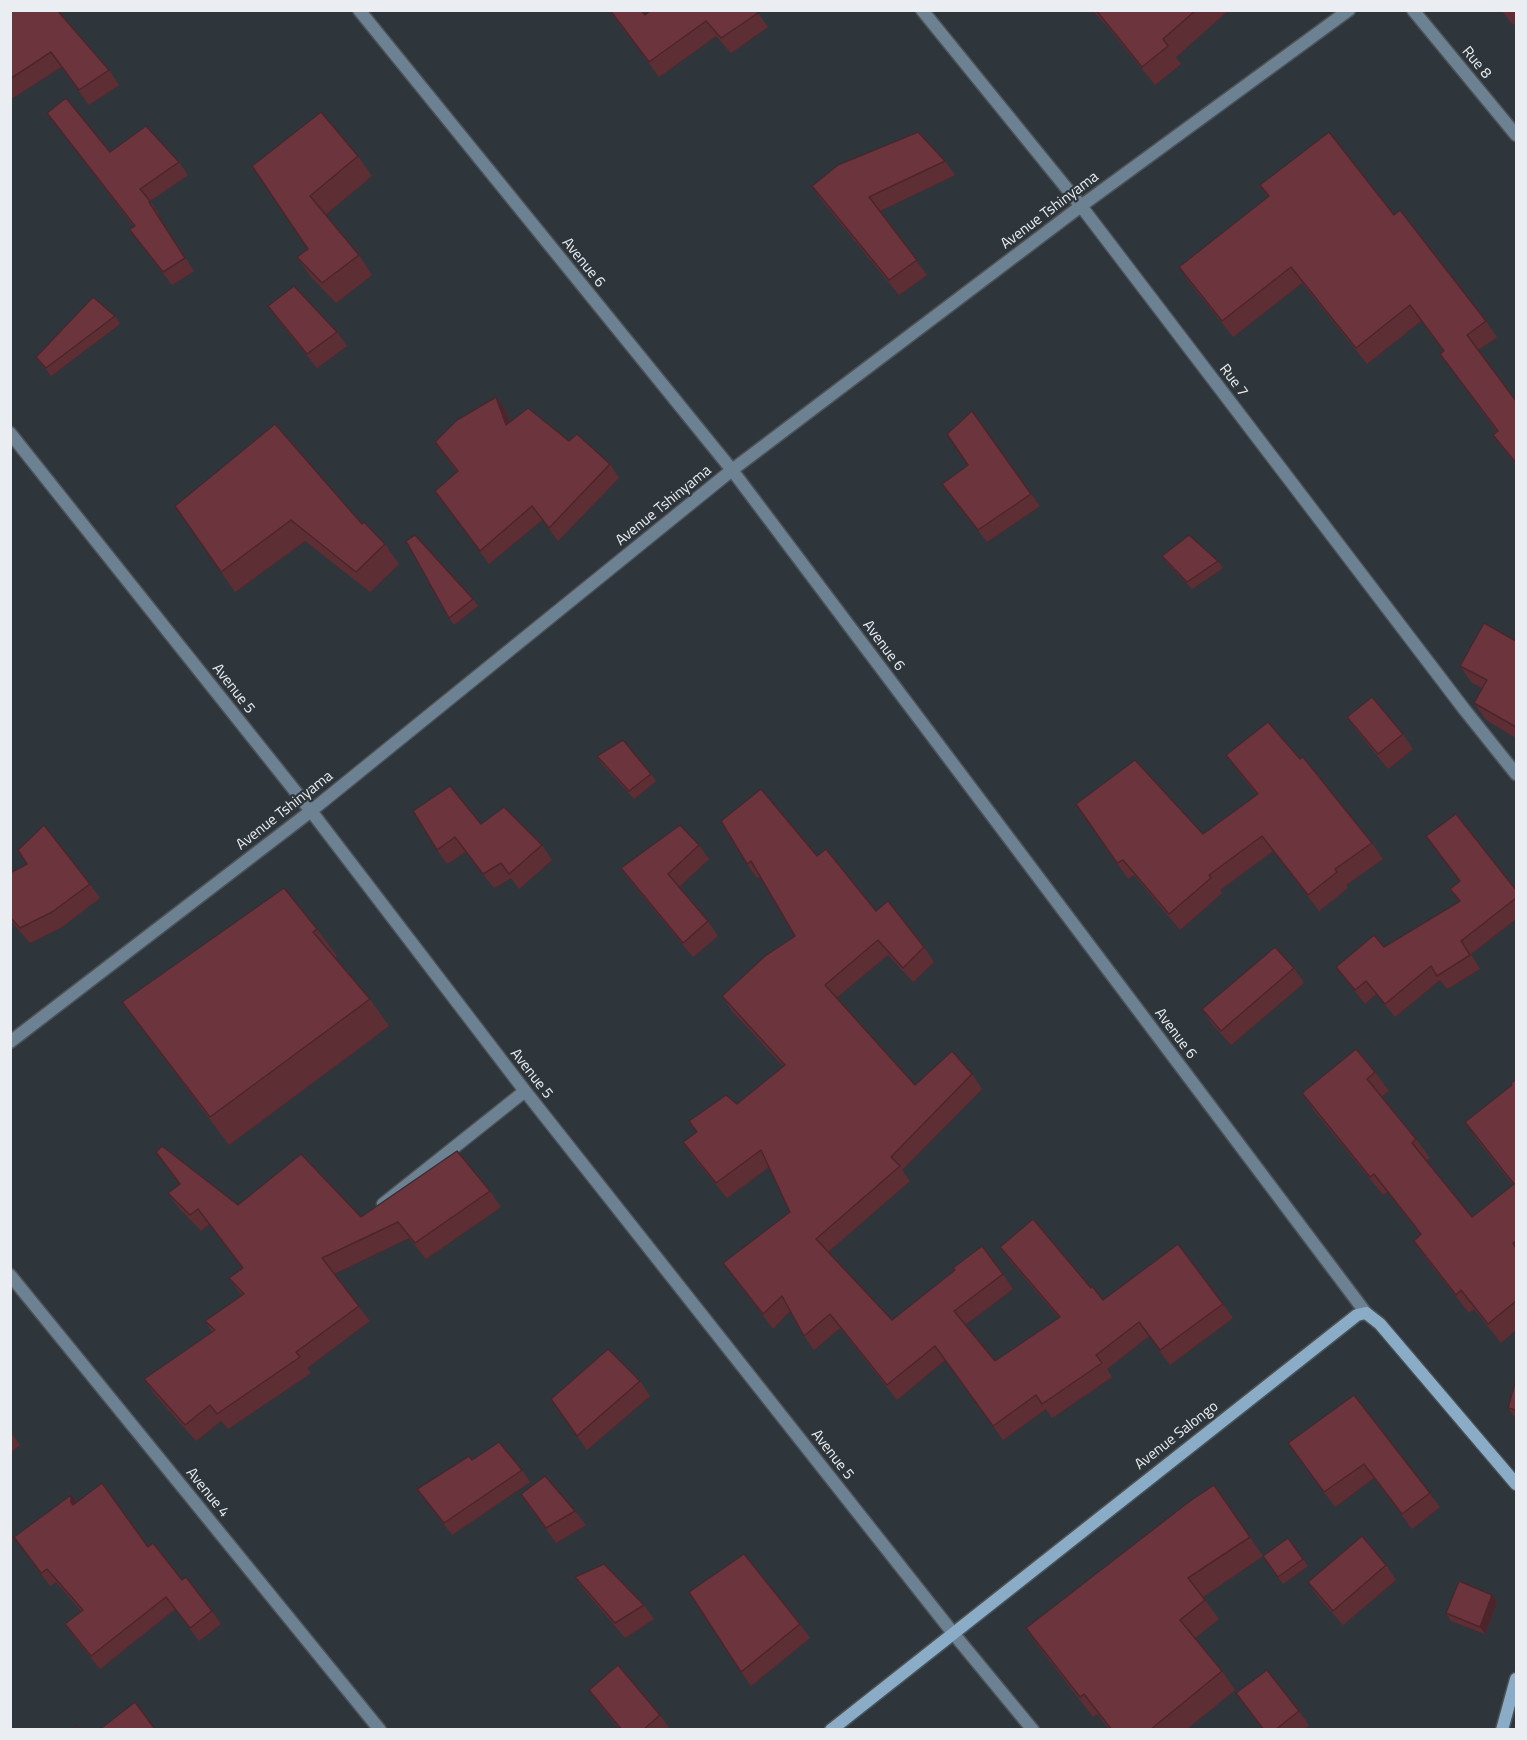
<!DOCTYPE html>
<style>
body{margin:0}
#map{position:relative;width:1527px;height:1740px;overflow:hidden;background:#2e363b;font-family:"Titillium Web",sans-serif}
canvas{display:block}
.frame{position:absolute;inset:0;border:12px solid #eaeef2;pointer-events:none}
</style>
<div id="map">
<canvas width="1527" height="1740"></canvas>
<div class="frame"></div>
</div>
<script>
const ctx = document.querySelector('canvas').getContext('2d');
ctx.lineJoin = 'round';
function poly(rows) {
  const path = new Path2D();
  for (const r of rows) {
    path.moveTo(r[0], r[1]);
    for (let i = 2; i < r.length; i += 2) path.lineTo(r[i], r[i + 1]);
  }
  return path;
}
function strokePath(path, color, width, dash) {
  ctx.strokeStyle = color;
  ctx.lineWidth = width;
  ctx.lineCap = dash ? 'butt' : 'round';
  ctx.setLineDash(dash || []);
  ctx.stroke(path);
}
function fill(path, color) {
  ctx.fillStyle = color;
  ctx.fill(path, 'evenodd');
}
function label(font, color, halo, rows, align = 'center') {
  ctx.font = font + ' "Titillium Web",sans-serif';
  ctx.lineWidth = 4.5;
  ctx.setLineDash([]);
  ctx.textBaseline = 'middle';
  ctx.strokeStyle = halo;
  ctx.fillStyle = color;
  for (const [text, x, y, turn = 0] of rows) {
    ctx.save();
    ctx.translate(x, y);
    ctx.rotate((+turn || 0) * Math.PI / 180);
    ctx.textAlign = isNaN(turn) ? turn : align;
    if (halo) ctx.strokeText(text, 0, 0);
    ctx.fillText(text, 0, 0);
    ctx.restore();
  }
}
const street = poly([
 [359,10,732,470,1366,1313],
 [922,10,1081,206,1464,709,1516,774],
 [1413,10,1516,135],
 [10,433,311,811,525,1091,953,1633,1033,1730],
 [10,1042,311,811,732,470,1081,206,1349,10],
 [383,1204,525,1091],
 [10,1275,380,1730]
]);
const secondary = poly([
 [831,1730,1357,1315,1366,1313,1380,1324,1516,1484],
 [1502,1730,1516,1679]
]);
strokePath(street, '#4c5358', 15);
strokePath(secondary, '#4c5358', 15);
strokePath(street, '#6c8191', 12);
strokePath(secondary, '#8aacc6', 12);
fill(poly([
 [10,10,109,70,119,85,89,105,61,67,13,98,10,95],
 [609,10,641,10,645,15,758,13,768,27,731,53,716,36,659,77],
 [1092,10,1229,10,1176,57,1181,64,1155,85,1107,26],
 [1501,10,1516,10,1516,22,1513,25],
 [47,113,110,152,179,162,188,175,150,201,159,214,158,215,194,271,172,285,129,229,134,227],
 [358,156,372,176,325,215,359,255,372,275,336,303,311,277,297,257,308,249,252,166],
 [945,161,955,175,880,211,927,275,899,295,822,201,812,186],
 [1260,185,1394,215,1486,321,1497,337,1478,350,1516,401,1516,465,1493,435,1497,432,1440,354,1443,351,1421,321,1367,364,1302,283,1233,337,1190,283,1179,267,1268,197],
 [268,306,337,332,347,346,317,368,278,320],
 [115,316,120,324,51,376,36,357],
 [496,397,506,411,510,422,569,441,610,464,619,478,558,541,542,520,489,564,435,491,457,472,435,442],
 [972,411,1040,506,987,542,942,484,968,465],
 [175,506,362,524,385,544,399,564,370,592,305,541,235,592],
 [1162,556,1218,561,1223,568,1192,589,1167,563],
 [473,599,478,606,454,625,449,618],
 [1516,641,1516,738,1486,720,1474,703,1482,688,1472,683,1460,666],
 [1347,717,1403,734,1413,749,1388,769,1357,731],
 [1226,755,1372,843,1383,859,1346,885,1348,888,1319,911,1273,851,1220,890,1222,893,1180,930,1134,875,1128,879,1076,804,1203,834,1257,795,1237,770],
 [597,756,651,774,656,781,634,799,602,764],
 [413,811,481,824,542,845,552,860,519,889,511,878,494,888,465,852,447,864,437,850],
 [721,821,817,856,876,911,924,947,934,962,913,982,888,955,836,998,915,1085,972,1074,982,1089,902,1170,910,1181,828,1252,892,1320,1003,1274,1013,1289,965,1325,995,1361,1059,1318,1010,1261,1000,1247,1091,1288,1103,1300,1223,1304,1233,1318,1170,1365,1149,1336,1107,1369,1112,1377,1052,1418,1046,1409,1003,1440,945,1360,897,1400,840,1328,814,1350,804,1336,790,1311,773,1329,723,1263,790,1212,769,1167,727,1198,693,1157,683,1142,737,1104,783,1066,732,1011,722,996,795,936,760,877,757,878,747,864],
 [1426,836,1516,890,1516,919,1471,954,1480,969,1447,989,1440,980,1395,1017,1376,994,1365,1004,1346,980,1336,967,1384,947,1459,901,1450,889,1460,881],
 [699,845,709,859,679,887,708,921,718,936,693,957,631,882,621,868],
 [10,873,90,884,100,898,62,927,30,943,10,920],
 [317,929,337,956,335,958,370,999,389,1026,229,1145,142,1029,122,1002],
 [1294,968,1304,983,1231,1045,1212,1024,1202,1009],
 [1375,1072,1389,1091,1382,1096,1416,1139,1430,1158,1426,1161,1472,1217,1513,1185,1478,1141,1465,1122,1512,1085,1516,1079,1516,1330,1501,1343,1474,1309,1469,1313,1427,1260,1414,1241,1421,1235,1387,1192,1383,1195,1315,1112,1302,1093],
 [156,1152,238,1205,361,1217,490,1191,501,1207,426,1259,409,1238,334,1274,370,1321,307,1368,311,1373,228,1429,221,1421,196,1441,155,1395,144,1379,212,1332,205,1321,242,1296,229,1278,242,1268,209,1224,201,1231,179,1208,168,1193,179,1184],
 [1516,1379,1516,1416,1513,1415,1508,1408],
 [640,1381,650,1396,587,1450,551,1399],
 [1354,1395,1440,1507,1412,1529,1374,1478,1335,1507,1288,1443],
 [10,1431,20,1445,10,1453],
 [472,1460,522,1470,530,1482,452,1535,417,1489],
 [1214,1485,1263,1556,1288,1538,1308,1566,1283,1584,1263,1556,1203,1597,1219,1619,1195,1638,1222,1671,1235,1690,1186,1730,1110,1730,1097,1714,1093,1717,1039,1647,1026,1628],
 [521,1494,575,1511,586,1525,556,1543],
 [77,1503,148,1547,212,1611,221,1624,199,1641,175,1609,100,1669,74,1637,65,1624,81,1611,56,1582,50,1586,14,1537],
 [1386,1565,1396,1580,1343,1625,1318,1597,1308,1582],
 [575,1577,644,1605,654,1619,625,1638,585,1591],
 [1497,1602,1485,1634,1451,1621,1446,1613],
 [800,1624,810,1638,751,1686,741,1672],
 [589,1690,660,1715,670,1729,620,1730,599,1704],
 [1236,1693,1299,1711,1309,1725,1304,1730,1263,1730]
]), '#5d2e34');
fill(poly([
 [496,397,506,411,515,439,506,425],
 [71,1495,80,1508,80,1515,71,1502],
 [1492,1595,1497,1602,1485,1634,1480,1627]
]), '#4c252b');
const building = poly([
 [10,10,57,10,109,70,79,90,51,52,10,79,10,10],
 [610,10,641,10,645,15,651,10,755,10,758,13,721,38,706,21,649,62,610,10],
 [1096,10,1196,10,1163,39,1168,46,1142,67,1096,10],
 [66,98,110,152,146,126,179,162,140,189,150,201,149,202,185,258,163,272,129,229,135,226,47,113,66,98],
 [321,112,358,156,310,196,359,255,322,283,297,257,308,249,252,166,321,112],
 [918,132,945,161,869,197,917,260,889,280,812,186,838,165,918,132],
 [1329,132,1394,215,1400,210,1486,321,1467,335,1516,401,1516,463,1493,435,1498,431,1440,354,1444,351,1410,305,1356,348,1291,267,1222,321,1179,267,1269,196,1260,185,1329,132],
 [294,286,337,332,307,354,268,306,294,286],
 [93,297,115,316,46,368,36,357,93,297],
 [496,397,506,425,528,408,569,441,577,434,610,464,549,528,532,506,480,551,435,491,458,471,435,442,457,420,496,397],
 [972,411,1031,494,978,530,942,484,968,465,947,434,972,411],
 [275,424,362,524,364,522,385,544,356,572,291,520,221,572,175,506,275,424],
 [415,535,473,599,449,618,406,541,415,535],
 [1189,535,1218,561,1187,582,1162,556,1189,535],
 [1484,623,1516,641,1516,727,1474,703,1487,680,1460,666,1484,623],
 [1372,697,1403,734,1378,754,1347,717,1372,697],
 [1268,722,1300,759,1303,757,1372,843,1335,869,1337,872,1308,895,1262,836,1209,875,1211,878,1169,914,1123,860,1117,863,1076,804,1135,760,1203,834,1258,794,1226,755,1268,722],
 [623,740,651,774,629,791,597,756,623,740],
 [450,786,481,824,504,807,542,845,509,874,501,863,483,874,455,837,437,850,413,811,450,786],
 [761,789,817,856,826,849,876,911,888,901,924,947,903,968,878,940,825,985,915,1085,952,1051,972,1074,891,1157,900,1166,816,1239,892,1320,955,1270,953,1268,982,1246,1003,1274,954,1311,995,1361,1060,1317,1000,1247,1033,1219,1091,1288,1092,1286,1103,1300,1178,1244,1223,1304,1160,1350,1139,1322,1096,1355,1102,1363,1042,1404,1036,1395,993,1426,935,1346,887,1385,830,1314,804,1336,782,1296,763,1314,723,1263,790,1212,761,1150,716,1183,683,1142,697,1132,689,1121,726,1095,737,1104,785,1065,722,996,765,956,795,936,751,861,747,864,721,821,761,789],
 [1456,814,1516,890,1516,898,1461,941,1470,955,1437,976,1431,966,1385,1004,1366,981,1355,990,1336,967,1374,935,1384,947,1460,901,1450,889,1460,881,1426,836,1456,814],
 [44,825,90,884,52,912,20,928,10,917,10,873,27,864,18,850,44,825],
 [680,825,699,845,668,874,708,921,683,943,621,868,680,825],
 [284,888,317,929,313,932,370,999,210,1117,122,1002,284,888],
 [1275,947,1294,968,1221,1031,1202,1009,1275,947],
 [1356,1049,1375,1072,1367,1079,1416,1139,1412,1143,1472,1217,1514,1184,1465,1122,1512,1085,1511,1083,1516,1079,1516,1241,1513,1243,1516,1248,1516,1301,1488,1324,1461,1290,1456,1295,1414,1241,1421,1234,1374,1174,1370,1177,1302,1093,1356,1049],
 [162,1146,238,1205,301,1154,361,1217,457,1151,490,1191,415,1243,398,1222,322,1258,359,1306,296,1352,300,1357,217,1414,210,1405,185,1425,144,1379,215,1330,205,1321,244,1294,229,1278,243,1268,198,1209,190,1215,168,1193,180,1184,156,1152,162,1146],
 [608,1349,640,1381,577,1436,551,1399,608,1349],
 [1516,1379,1516,1410,1508,1408,1516,1379],
 [1354,1395,1430,1493,1402,1514,1364,1464,1324,1492,1288,1443,1354,1395],
 [499,1442,522,1470,444,1523,417,1489,469,1456,472,1460,499,1442],
 [545,1476,575,1511,546,1528,521,1494,545,1476],
 [102,1483,148,1547,153,1543,182,1580,186,1577,212,1611,190,1628,166,1597,91,1656,65,1624,83,1610,47,1569,41,1573,14,1537,71,1495,71,1502,73,1505,102,1483],
 [1214,1485,1250,1537,1188,1578,1205,1600,1180,1620,1222,1671,1150,1730,1112,1730,1084,1694,1080,1697,1026,1628,1190,1501,1214,1485],
 [1362,1536,1386,1565,1333,1611,1308,1582,1362,1536],
 [1288,1538,1303,1559,1278,1577,1263,1556,1288,1538],
 [744,1554,800,1624,741,1672,689,1592,744,1554],
 [604,1564,644,1605,615,1623,575,1577,604,1564],
 [1459,1581,1492,1595,1480,1627,1446,1613,1459,1581],
 [618,1665,660,1715,643,1730,622,1730,589,1690,618,1665],
 [1267,1670,1299,1711,1275,1730,1264,1730,1236,1693,1267,1670],
 [135,1702,154,1728,153,1730,99,1730,135,1702],
 [76,1726,79,1730,72,1730,76,1726]
]);
fill(building, '#6c353d');
strokePath(building, '#4c252b', 1.5);
label('15px', '#eaeef2', '#2e363b', [
 ["Rue 8",1476,63,50],
 ["Avenue Tshinyama",1050,211,-37],
 ["Avenue 6",583,263,51],
 ["Rue 7",1233,381,53],
 ["Avenue Tshinyama",664,506,-39],
 ["Avenue 6",883,646,53],
 ["Avenue 5",233,689,52],
 ["Avenue Tshinyama",285,811,-38],
 ["Avenue 6",1175,1034,53],
 ["Avenue 5",531,1074,52],
 ["Avenue Salongo",1177,1436,-38],
 ["Avenue 5",832,1455,52],
 ["Avenue 4",207,1493,51]
]);
</script>
